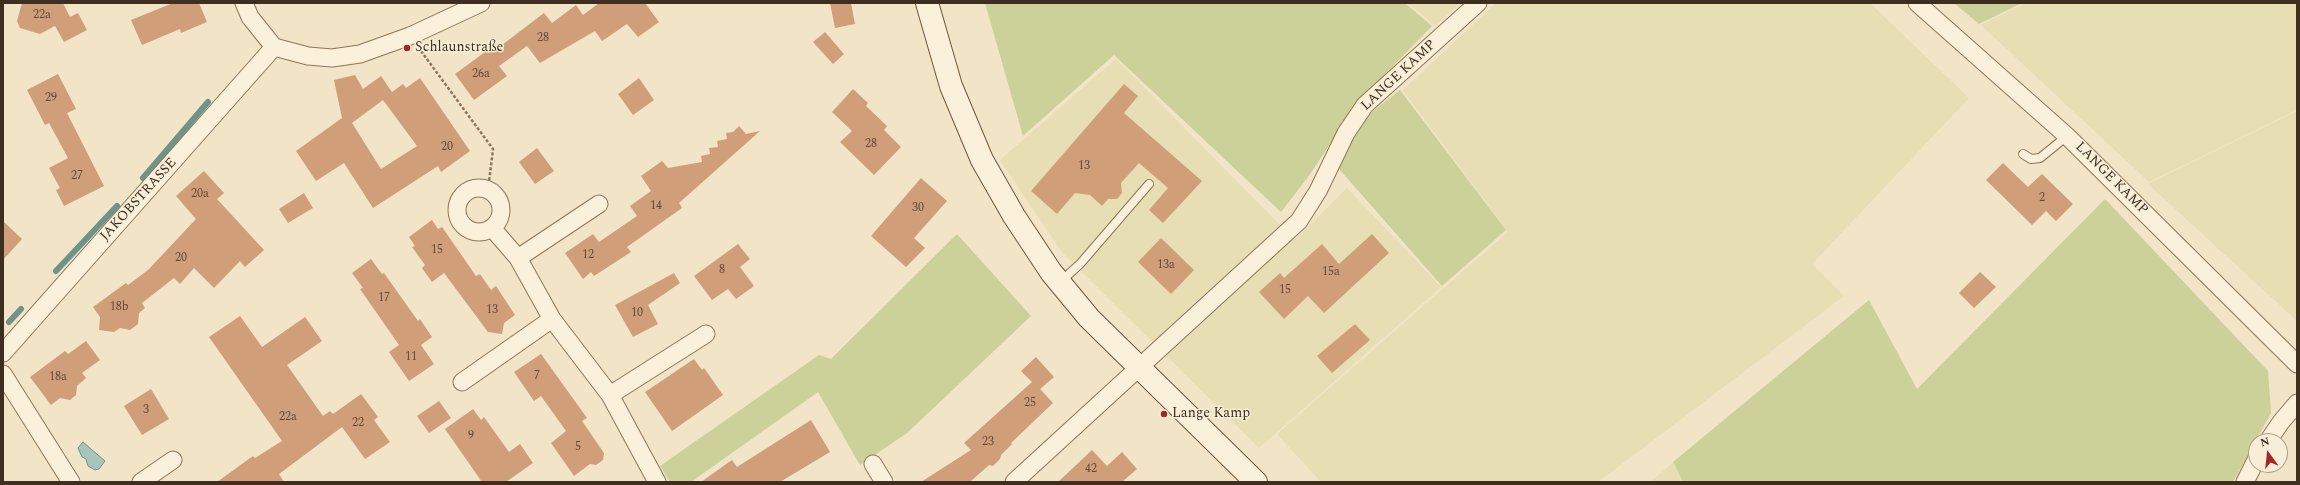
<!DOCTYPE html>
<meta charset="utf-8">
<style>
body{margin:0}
#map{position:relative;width:2300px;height:485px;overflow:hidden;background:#f1e4c7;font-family:Spectral,serif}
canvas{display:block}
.frame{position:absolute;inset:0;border:4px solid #3e2e1f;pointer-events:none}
.north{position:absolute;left:2248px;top:433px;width:40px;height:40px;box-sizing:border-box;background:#f8eed7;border:1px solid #aea18d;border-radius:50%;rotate:345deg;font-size:11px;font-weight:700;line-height:16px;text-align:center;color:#3e2e1f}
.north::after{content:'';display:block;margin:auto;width:14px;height:18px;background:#a12629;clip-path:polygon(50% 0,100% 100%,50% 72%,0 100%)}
</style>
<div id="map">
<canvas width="2300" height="485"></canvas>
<div class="frame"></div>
<div class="north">N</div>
</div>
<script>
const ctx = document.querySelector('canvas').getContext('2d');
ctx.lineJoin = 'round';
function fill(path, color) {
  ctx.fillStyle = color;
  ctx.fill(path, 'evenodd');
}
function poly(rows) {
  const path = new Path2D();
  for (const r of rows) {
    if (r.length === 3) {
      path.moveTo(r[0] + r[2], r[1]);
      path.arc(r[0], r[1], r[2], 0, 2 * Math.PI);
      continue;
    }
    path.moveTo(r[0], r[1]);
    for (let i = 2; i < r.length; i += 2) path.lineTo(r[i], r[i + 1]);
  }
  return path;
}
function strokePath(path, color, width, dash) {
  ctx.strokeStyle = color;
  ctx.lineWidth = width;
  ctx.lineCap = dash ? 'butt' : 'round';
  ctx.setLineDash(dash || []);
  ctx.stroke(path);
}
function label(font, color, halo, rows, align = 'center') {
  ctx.font = font + ' Spectral,serif';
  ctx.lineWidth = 3;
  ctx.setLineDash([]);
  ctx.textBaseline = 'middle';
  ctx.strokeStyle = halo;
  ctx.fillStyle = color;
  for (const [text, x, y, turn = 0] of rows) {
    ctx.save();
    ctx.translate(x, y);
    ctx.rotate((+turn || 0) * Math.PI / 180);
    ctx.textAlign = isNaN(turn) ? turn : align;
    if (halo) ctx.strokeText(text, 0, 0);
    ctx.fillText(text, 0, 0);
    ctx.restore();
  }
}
fill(poly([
 [1408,3,1460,3,1435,26],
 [1496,3,1870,3,1969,98,1812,264,1844,296,1598,482,1321,482,1277,434,1508,232,1403,90],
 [2026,3,2297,3,2297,110,2149,182,1981,25],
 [1116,59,1295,240,1347,188,1441,287,1259,448,1062,252,1000,160],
 [2297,111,2297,321,2148,184],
 [1673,463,1683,482,1650,482]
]), '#e7deb3');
fill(poly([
 [985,3,1405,3,1432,26,1359,101,1308,177,1281,212,1114,55,1023,136],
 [1954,3,2022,3,1979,24],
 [1400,90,1506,230,1442,286,1339,169,1352,140,1372,112],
 [2105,199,2268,371,2271,413,2233,482,1683,482,1673,462,1869,300,1917,389],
 [957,234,1031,316,907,433,860,465,818,392,691,482,670,482,660,466,819,355,831,359]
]), '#cbd199');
const water = poly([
 [83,442,105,461,99,469,95,470,88,466,86,459,82,457,78,448,83,442]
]);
fill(water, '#a8c5bc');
strokePath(water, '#6e948a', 1);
strokePath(poly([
 [143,178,208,102],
 [56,271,117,206],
 [9,322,21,309]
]), '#6e948a', 6);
fill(poly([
 [22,3,63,3,70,17,78,13,87,30,64,42,55,26,40,34,20,28,17,21],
 [173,3,199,3,207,22,181,33,180,29,142,45,131,20],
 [599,3,645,3,659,22,638,37,627,24,602,41,595,31,540,63,527,46,499,66,507,76,474,100,455,74,496,44,498,48,544,13,552,23,576,5,583,15],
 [830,3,851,3,855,24,835,28],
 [825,32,844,54,833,64,813,42],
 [58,74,76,109,67,113,104,186,64,206,56,190,60,188,49,168,68,158,49,123,45,125,27,90],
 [355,75,363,89,381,76,392,92,403,84,406,88,420,78,470,151,441,172,438,166,373,208,344,163,316,181,296,151,342,118,334,80],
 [383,100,417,146,381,169,352,123],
 [639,78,654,100,633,115,618,94],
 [1124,84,1138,96,1124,113,1202,181,1163,223,1149,210,1168,188,1139,163,1121,183,1122,193,1117,199,1108,199,1102,206,1090,195,1075,193,1057,214,1031,191],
 [853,89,868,103,866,106,887,126,884,130,901,147,874,175,840,142,852,131,832,112],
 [739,126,746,134,760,131,679,203,682,208,627,247,631,252,594,276,591,272,583,279,565,253,593,234,599,242,637,216,630,206,651,191,641,176,662,161,668,168,702,162,701,156,710,154,709,148,718,147,717,141,727,139,726,133,733,132],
 [537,148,554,171,535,184,519,162],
 [2003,163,2028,187,2042,174,2073,204,2056,221,2046,211,2032,225,1986,180],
 [204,171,224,193,217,199,264,250,245,267,240,261,214,288,194,268,180,284,174,278,142,303,145,308,139,313,138,324,130,330,120,328,114,332,99,330,100,317,93,307,126,283,128,285,148,270,196,219,176,196],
 [921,178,947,201,914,238,925,248,906,267,871,236],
 [304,193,313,208,288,223,279,209],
 [432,220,438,229,442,227,476,276,480,274,491,290,496,286,515,315,504,323,502,334,488,332,444,273,432,282,422,268,425,265,412,247,415,246,409,237],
 [3,221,22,239,3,260],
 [1372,234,1389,253,1324,313,1308,296,1284,319,1259,292,1280,273,1284,278,1322,244,1339,264],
 [1161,238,1194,270,1171,294,1138,262],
 [738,244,750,259,740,267,754,286,736,299,728,289,712,300,694,276],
 [371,259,382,274,384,273,418,321,420,319,432,337,421,345,434,364,409,381,389,352,399,345,360,289,363,288,352,273],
 [1980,272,1996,287,1974,308,1959,293],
 [674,273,680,283,648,305,658,324,633,337,615,305],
 [240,316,262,347,305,317,322,341,287,365,323,416,330,411,333,414,361,394,378,417,374,420,390,442,365,459,342,427,279,474,284,482,217,482,253,456,255,458,282,441,209,337],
 [1355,324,1370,340,1332,373,1317,356],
 [86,341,100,360,82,373,86,378,77,386,76,395,70,400,60,398,51,405,30,377,65,351,68,354],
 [541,354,587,418,582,421,604,453,603,460,596,465,590,464,574,476,551,443,566,431,541,396,534,401,514,372],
 [1036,357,1054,377,1040,389,1053,403,1011,443,1012,444,1001,455,1000,459,993,466,989,465,970,482,921,482,971,450,964,443,1032,382,1021,371],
 [694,359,702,370,704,368,723,395,672,431,645,392],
 [151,389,169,419,142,435,124,406],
 [439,401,451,418,429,433,417,416],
 [473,409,481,420,484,417,509,452,520,444,533,463,506,482,482,482,445,429],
 [811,420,830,452,780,482,701,482,732,460,737,467],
 [1092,450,1107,466,1122,452,1137,469,1122,482,1058,482]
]), '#d19e7a');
const lane = poly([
 [2023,154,2031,159,2040,158,2067,136],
 [1060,282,1080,264,1149,184]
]);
const street = poly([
 [244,3,250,17,274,47,308,56,332,58,360,54,410,36,481,3],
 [1917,3,2067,136,2297,364],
 [479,210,22],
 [492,228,518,258,552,319,610,395,657,482],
 [518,258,599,204],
 [3,353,274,47],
 [3,374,71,482],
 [462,382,552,319],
 [610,395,706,334],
 [2268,441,2281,422,2297,403],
 [873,464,884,482],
 [141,482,173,460],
 [1014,482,1299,221,1318,191,1346,133,1365,105,1478,3],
 [2245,482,2256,460]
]);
const secondary = poly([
 [927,3,951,86,982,160,1014,216,1051,272,1089,318,1256,482]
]);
strokePath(lane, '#8e755a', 10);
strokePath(street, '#8e755a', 19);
strokePath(secondary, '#70563d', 24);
strokePath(poly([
 [421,51,493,149,488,190]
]), '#8e755a', 2.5, [3, 2]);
strokePath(lane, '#fbf1db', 8);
strokePath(street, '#fbf1db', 17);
strokePath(secondary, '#fbf1db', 22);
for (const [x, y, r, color] of [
 [407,48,4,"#a12629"],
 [1164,414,4,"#a12629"]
]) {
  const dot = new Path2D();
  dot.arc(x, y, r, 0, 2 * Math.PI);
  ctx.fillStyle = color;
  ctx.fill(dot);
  strokePath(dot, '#f8eed7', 1.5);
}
label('12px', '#634a36', null, [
 ["22a",42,16],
 ["28",543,39],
 ["26a",481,75],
 ["29",51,99],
 ["28",871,145],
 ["20",447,148],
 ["13",1084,167],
 ["27",77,177],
 ["20a",200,195],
 ["2",2042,199],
 ["14",656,207],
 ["30",918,209],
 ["15",437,251],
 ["12",588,256],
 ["20",181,259],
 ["13a",1166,266],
 ["8",722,271],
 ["15a",1331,273],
 ["15",1285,291],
 ["17",384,299],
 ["18b",119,308],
 ["13",492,311],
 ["10",637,314],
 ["11",411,358],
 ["7",537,377],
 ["18a",58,378],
 ["25",1030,404],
 ["3",146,411],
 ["22a",288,418],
 ["22",358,424],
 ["9",471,437],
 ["23",988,443],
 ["5",578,448],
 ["42",1091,470]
]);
label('14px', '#3e2e1f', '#f8eed7', [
 ["Schlaunstraße",415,48],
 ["Lange Kamp",1172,414]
], 'left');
label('14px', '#3e2e1f', '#f8eed7', [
 ["LANGE KAMP",1399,76,-43],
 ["LANGE KAMP",2111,179,45],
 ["JAKOBSTRASSE",139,200,-48]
]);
</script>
